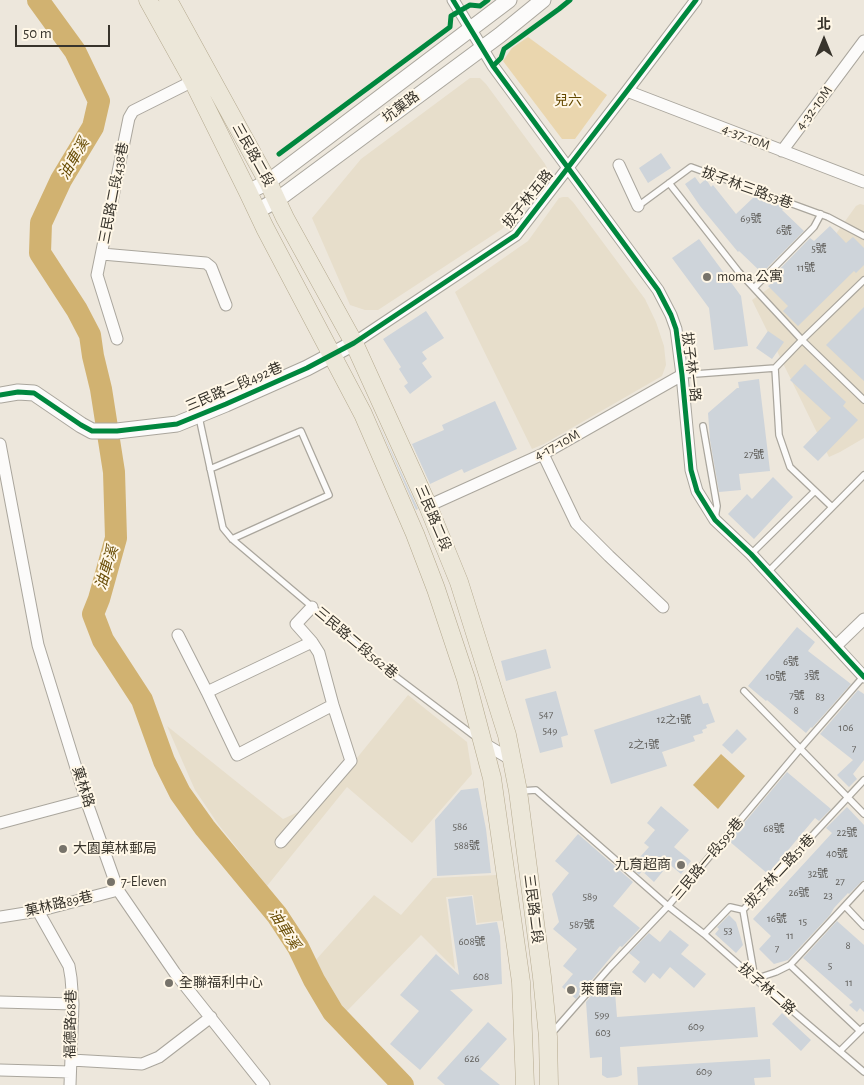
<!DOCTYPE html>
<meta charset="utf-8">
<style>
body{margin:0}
#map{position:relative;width:864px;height:1085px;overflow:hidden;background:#ede7dc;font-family:"Alegreya Sans","Noto Sans TC",sans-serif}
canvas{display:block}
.north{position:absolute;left:799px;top:15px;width:50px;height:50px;-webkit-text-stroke:4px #fff7e7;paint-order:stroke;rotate:0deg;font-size:14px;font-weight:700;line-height:20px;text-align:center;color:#38342c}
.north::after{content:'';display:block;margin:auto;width:18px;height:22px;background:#38342c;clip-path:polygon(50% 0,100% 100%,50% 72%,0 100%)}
.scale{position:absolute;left:15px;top:25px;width:95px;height:22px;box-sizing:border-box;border:2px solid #38342c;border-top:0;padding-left:6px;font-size:15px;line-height:18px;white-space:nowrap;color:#38342c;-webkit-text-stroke:4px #fff7e7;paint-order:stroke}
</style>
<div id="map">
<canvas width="864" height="1085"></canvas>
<div class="north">北</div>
<div class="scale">50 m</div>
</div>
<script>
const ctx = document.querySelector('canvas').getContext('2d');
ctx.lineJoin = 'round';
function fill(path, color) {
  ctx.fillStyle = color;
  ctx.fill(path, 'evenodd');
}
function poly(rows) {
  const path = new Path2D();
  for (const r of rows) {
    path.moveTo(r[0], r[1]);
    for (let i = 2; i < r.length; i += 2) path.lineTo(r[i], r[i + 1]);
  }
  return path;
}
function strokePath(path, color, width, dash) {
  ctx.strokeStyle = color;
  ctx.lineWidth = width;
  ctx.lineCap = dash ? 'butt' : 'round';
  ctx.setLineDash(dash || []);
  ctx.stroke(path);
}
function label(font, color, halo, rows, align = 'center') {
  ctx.font = font + ' "Alegreya Sans","Noto Sans TC",sans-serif';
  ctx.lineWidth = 4;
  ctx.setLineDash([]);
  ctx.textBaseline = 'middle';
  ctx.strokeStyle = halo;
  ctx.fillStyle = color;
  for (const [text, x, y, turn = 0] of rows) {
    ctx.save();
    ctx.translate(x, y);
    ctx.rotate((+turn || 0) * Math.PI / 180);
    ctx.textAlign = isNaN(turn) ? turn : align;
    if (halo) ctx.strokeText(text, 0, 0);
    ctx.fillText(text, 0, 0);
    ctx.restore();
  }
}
fill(poly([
 [470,78,480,78,486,84,545,164,547,168,545,176,518,212,502,229,378,310,365,310,350,305,312,218,361,159],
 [563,197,568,197,573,202,645,299,656,322,664,346,666,365,662,376,544,444,532,449,455,292,528,241,559,198],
 [860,204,864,205,864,438,840,452,829,457,752,300,825,249,856,206],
 [408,695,467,742,472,774,412,843,347,787,267,886,218,824,195,790,167,726,283,819,322,801],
 [497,875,508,920,477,923,473,895,446,897,455,969,421,935,346,1012,331,994,314,962,374,895,401,915,433,878]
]), '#e7decb');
fill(poly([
 [528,37,607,95,575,139,562,139,503,61,512,48]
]), '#ead6ae');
fill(poly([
 [721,754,745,776,718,809,693,785]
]), '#d1b271');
strokePath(poly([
 [38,0,75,51,99,101,93,127,61,180,41,223,40,253,77,310,90,335,93,356,101,389,114,472,116,538,99,599,93,614,103,640,142,700,164,761,180,793,205,828,277,915,298,947,314,980,333,1012,403,1085]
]), '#d1b271', 22);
fill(poly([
 [661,153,671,168,648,183,639,168],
 [695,177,700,184,706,179,711,187,713,185,736,214,755,196,785,207,782,210,804,231,762,273,739,251,738,252,700,206,685,184],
 [830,226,846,243,853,237,864,248,864,265,856,273,854,271,798,326,783,311,788,306,768,286,772,283,769,280,810,238,814,241],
 [699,239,741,296,748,346,714,350,709,308,672,258],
 [864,307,864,381,826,345],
 [426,311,444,338,422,352,427,359,422,363,432,377,410,394,404,386,408,383,399,369,401,367,383,339],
 [768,331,784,342,772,359,756,348],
 [805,364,846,402,843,406,858,420,818,461,803,447,831,418,790,380],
 [759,379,770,471,739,474,741,490,719,492,710,440,708,413,737,388,739,388,738,382],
 [495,401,517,449,464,473,462,469,430,484,435,495,397,411,412,444,444,430,442,425],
 [377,420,418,509,416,510],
 [773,477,793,497,754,539,728,514,747,494,752,499],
 [797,627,815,642,808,651,851,684,812,728,811,727,806,733,767,700,766,701,748,686],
 [546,649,551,668,506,681,501,661],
 [858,690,864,694,864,760,853,774,857,779,849,787,837,775,853,760,820,734],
 [556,691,568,735,561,737,563,747,540,753,525,699],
 [700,695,703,704,708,703,715,722,706,725,707,728,702,730,703,733,693,736,695,741,662,752,667,766,611,784,594,730],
 [737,729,747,739,732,754,722,745],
 [787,772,831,809,819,821,815,818,768,874,729,841],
 [478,788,486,829,491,873,437,876,435,820,461,790],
 [661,806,689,830,674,847,691,861,681,874,669,864,654,882,642,871,639,875,631,867,649,847,644,843,655,830,647,823],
 [847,807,864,825,864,880,861,882,849,894,848,893,834,908,830,915,788,960,774,964,759,949,771,936,753,919,832,833,826,828],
 [578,834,633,882,613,906,640,928,622,947,620,946,576,999,562,987,573,974,563,966,577,949,553,929,559,922,552,894,569,873,555,861],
 [472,896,476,925,497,922,500,936,502,984,450,990,473,1010,420,1070,390,1044,419,1011,400,995,436,954,459,975,448,899],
 [729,915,736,922,743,945,736,953,715,934,719,929,717,927],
 [837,921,864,945,864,1012,860,1008,857,1012,849,1005,853,1002,803,958],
 [670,930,689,945,681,954,706,974,694,988,670,967,660,979,653,973,645,983,632,972,640,962,629,953,649,933,660,942],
 [614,980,617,1017,755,1007,758,1037,620,1047,622,1075,617,1077,607,1078,602,1075,602,1057,590,1058,586,1002,604,981],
 [782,1013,811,1040,801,1051,772,1024],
 [488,1022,507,1039,480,1069,500,1085,445,1085,437,1078],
 [770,1059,771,1077,754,1078,755,1085,638,1085,637,1067]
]), '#ced4da');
const lane = poly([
 [669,183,738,271,802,340,864,400],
 [638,206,691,167,828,217,864,236],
 [754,288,814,227,821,214],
 [775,368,779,435,790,467,832,507],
 [682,375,775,368,802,340,864,280],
 [199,417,223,528,232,539,387,670,477,738],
 [703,426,717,506,715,518],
 [210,469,301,431,329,495,232,539],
 [751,554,815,491],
 [768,572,864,475],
 [744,691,864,814],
 [864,780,743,910,755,979,776,972,790,965,864,885],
 [521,791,536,790,668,906,704,934,755,979,864,1072],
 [845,906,864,926],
 [704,934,730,907,743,910],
 [790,965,860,1031],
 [552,1033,610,967,668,906,800,749,863,677],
 [840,1051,864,1027]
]);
const street = poly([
 [453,0,493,66,658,290,671,315,676,329,682,375,691,470,697,491,715,520,751,554,864,677],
 [627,91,864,182],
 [782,151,864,41],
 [619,165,638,206],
 [102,254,206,263,211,267,226,305],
 [117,339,97,275,129,118,133,111,193,81],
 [354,343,516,235,627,91,696,0],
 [0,444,38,645,86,800,118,890,175,973,264,1085],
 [543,454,576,523,609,556,663,607],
 [428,506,543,454,682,375],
 [178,635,207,692],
 [312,642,207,692,237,755,333,705],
 [836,646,864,619],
 [483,743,512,760],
 [0,823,86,800],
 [281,842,351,761,333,705,319,653,312,642,296,624,312,607],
 [38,911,69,966,71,978,73,1004,70,1085],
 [0,917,38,911,118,890],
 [0,1002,73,1004],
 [71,1060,142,1064,159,1057,211,1017],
 [0,1070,70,1072]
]);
const secondary = poly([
 [248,192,268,182,509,0],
 [257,211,277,200,300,183,500,35,543,0],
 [0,395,18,392,34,393,81,425,92,431,117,431,177,424,226,404,307,368,354,343]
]);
const primary = poly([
 [148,0,193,81,248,192,265,228,363,414,415,534,436,589,466,679,492,778,521,982,525,1085],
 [168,0,268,182,285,218,354,343,428,506,459,582,507,735,518,791,542,977,548,1037,549,1085]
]);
strokePath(lane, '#aaa69d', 8);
strokePath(street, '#aaa69d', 13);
strokePath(secondary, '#aaa69d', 17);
strokePath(primary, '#b4a98e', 19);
strokePath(poly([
 [529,31,559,9,570,0],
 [279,154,320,124]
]), '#cbc8c4', 2.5, [4, 2.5]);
strokePath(lane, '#fcfbfa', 5.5);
strokePath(street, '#fcfbfa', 11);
strokePath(secondary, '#fcfbfa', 15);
strokePath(primary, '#ece7d9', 18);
strokePath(poly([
 [453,0,493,66,658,290,671,315,676,329,682,375,691,470,697,491,715,520,751,554,864,677],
 [493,66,501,58,504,49,559,9,570,0],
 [279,154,450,27,451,16,470,5,480,6,488,0],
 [0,395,18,392,34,393,81,425,92,431,117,431,177,424,226,404,307,368,354,343,516,235,627,91,696,0]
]), '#00873e', 5);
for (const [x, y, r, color] of [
 [707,277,5,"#77736a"],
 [63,849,5,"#77736a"],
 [681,865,5,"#77736a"],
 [111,882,5,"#77736a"],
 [169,983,5,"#77736a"],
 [571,990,5,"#77736a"]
]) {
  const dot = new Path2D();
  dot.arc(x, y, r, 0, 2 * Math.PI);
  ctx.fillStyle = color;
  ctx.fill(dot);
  strokePath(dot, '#fff7e7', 2);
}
label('11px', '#5e5c58', null, [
 ["69號",751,219],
 ["6號",784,231],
 ["5號",819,249],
 ["11號",806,268],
 ["27號",754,455],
 ["6號",791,662],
 ["3號",812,676],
 ["10號",776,677],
 ["7號",797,696],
 ["83",820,697],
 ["8",796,711],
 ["547",546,715],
 ["12之1號",674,720],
 ["106",846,728],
 ["549",550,731],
 ["2之1號",644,745],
 ["7",854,749],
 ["586",460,827],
 ["68號",774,829],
 ["22號",847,833],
 ["588號",467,846],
 ["40號",837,854],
 ["32號",818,874],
 ["27",840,882],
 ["26號",799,893],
 ["23",828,896],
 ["589",590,897],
 ["16號",777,919],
 ["15",803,922],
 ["587號",582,925],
 ["53",728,931],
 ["11",790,936],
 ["608號",472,942],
 ["8",848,946],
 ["7",777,949],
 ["5",830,966],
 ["608",481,977],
 ["11",849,983],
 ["599",602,1015],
 ["609",696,1027],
 ["603",603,1033],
 ["626",472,1059],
 ["609",704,1072]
]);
label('14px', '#644900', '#fff7e7', [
 ["兒六",568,101]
]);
label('14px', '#38342c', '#fff7e7', [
 ["坑菓路",401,107,-37],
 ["4-32-10M",814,108,-53],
 ["4-37-10M",746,137,21],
 ["三民路二段",253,155,61],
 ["拔子林三路53巷",747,188,20],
 ["三民路二段438巷",114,193,-79],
 ["拔子林五路",528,199,-51],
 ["拔子林一路",691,367,83],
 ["三民路二段492巷",234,387,-23],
 ["4-17-10M",557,445,-28],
 ["三民路二段",433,518,67],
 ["三民路二段562巷",356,643,40],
 ["菓林路",83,787,72],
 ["三民路一段595巷",708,859,-50],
 ["拔子林二路51巷",780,871,-47],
 ["菓林路89巷",59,904,-13],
 ["三民路二段",533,909,83],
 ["拔子林二路",767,989,41],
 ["福德路68巷",71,1024,-89]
]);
label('14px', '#38342c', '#fff7e7', [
 ["moma 公寓",717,277],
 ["大園菓林郵局",73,849],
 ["九育超商",671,865,"right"],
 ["7-Eleven",121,882],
 ["全聯福利中心",179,983],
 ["萊爾富",581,990]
], 'left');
label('italic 15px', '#6a4e07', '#fff7e7', [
 ["油車溪",74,159,-60],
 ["油車溪",107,568,-73],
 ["油車溪",284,929,58]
]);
</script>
